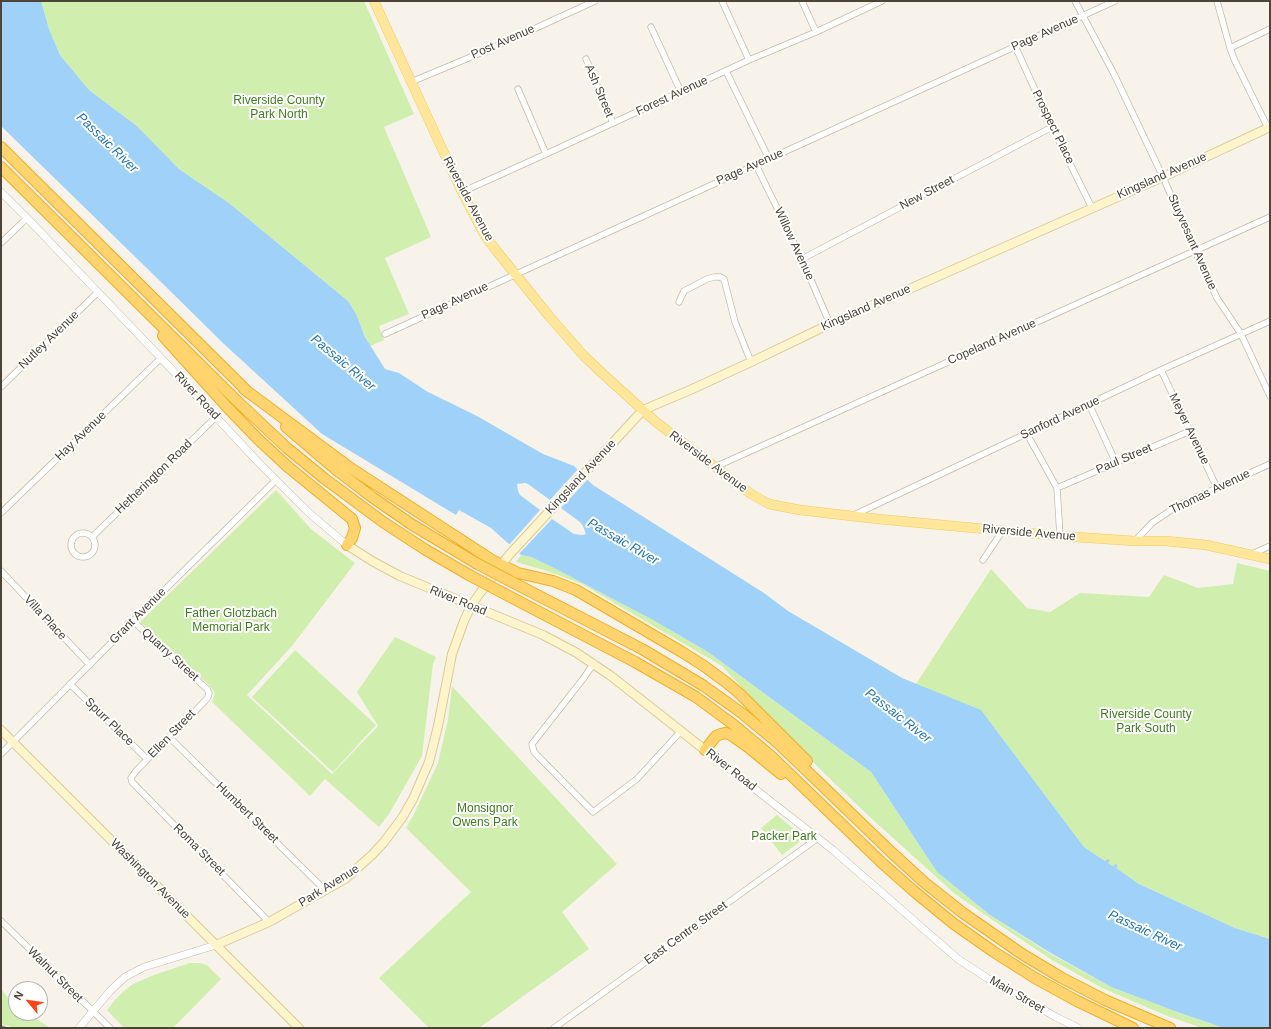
<!DOCTYPE html>
<style>
body{margin:0}
#map{position:relative;width:1271px;height:1029px;overflow:hidden;background:#f7f3ea;font-family:Helvetica,sans-serif}
canvas{display:block}
.frame{position:absolute;inset:0;border:2px solid #4c4437;pointer-events:none}
.north{position:absolute;left:8px;top:981px;width:40px;height:40px;box-sizing:border-box;background:#fff;border:1px solid #b7b4af;border-radius:50%;rotate:299deg;font-size:11px;font-weight:700;line-height:16px;text-align:center;color:#4c4437}
.north::after{content:'';display:block;margin:auto;width:14px;height:18px;background:#ff4319;clip-path:polygon(50% 0,100% 100%,50% 72%,0 100%)}
</style>
<div id="map">
<canvas width="1271" height="1029"></canvas>
<div class="frame"></div>
<div class="north">N</div>
</div>
<script>
const ctx = document.querySelector('canvas').getContext('2d');
ctx.lineJoin = 'round';
function fill(path, color) {
  ctx.fillStyle = color;
  ctx.fill(path, 'evenodd');
}
function poly(rows) {
  const path = new Path2D();
  for (const r of rows) {
    if (r.length === 3) {
      path.moveTo(r[0] + r[2], r[1]);
      path.arc(r[0], r[1], r[2], 0, 2 * Math.PI);
      continue;
    }
    path.moveTo(r[0], r[1]);
    for (let i = 2; i < r.length; i += 2) path.lineTo(r[i], r[i + 1]);
  }
  return path;
}
function strokePath(path, color, width, dash) {
  ctx.strokeStyle = color;
  ctx.lineWidth = width;
  ctx.lineCap = dash ? 'butt' : 'round';
  ctx.setLineDash(dash || []);
  ctx.stroke(path);
}
function label(font, color, halo, rows, align = 'center') {
  ctx.font = font + ' Helvetica,sans-serif';
  ctx.lineWidth = 4;
  ctx.setLineDash([]);
  ctx.textBaseline = 'middle';
  ctx.strokeStyle = halo;
  ctx.fillStyle = color;
  for (const [text, x, y, turn = 0] of rows) {
    ctx.save();
    ctx.translate(x, y);
    ctx.rotate((+turn || 0) * Math.PI / 180);
    ctx.textAlign = isNaN(turn) ? turn : align;
    if (halo) ctx.strokeText(text, 0, 0);
    ctx.fillText(text, 0, 0);
    ctx.restore();
  }
}
fill(poly([
 [41,1,364,1,414,114,384,127,431,237,385,258,409,314,379,326,384,340,370,346,348,301,229,203,179,169,137,126,89,90,60,55,49,29],
 [276,490,311,529,355,563,292,646,247,695,332,774,378,726,357,692,395,637,436,657,433,664,422,756,389,814,379,827,325,779,310,796,212,702,215,693,209,685,140,622],
 [521,555,531,557,554,568,653,620,708,652,871,772,937,872,990,915,1049,953,1111,987,1180,1013,1224,1028,1202,1028,1165,1015,1102,988,1052,960,1007,930,955,894,872,819,826,775,771,720,722,666,582,584,547,571,516,562],
 [1237,563,1270,571,1270,939,1235,928,1139,884,1084,847,995,729,916,684,991,569,1027,608,1050,612,1080,593,1149,597,1164,575,1198,588,1233,584],
 [295,650,376,725,333,772,252,697],
 [452,686,617,864,562,912,589,949,479,1028,429,1028,379,978,471,892,406,828,414,814,438,763,448,719],
 [777,815,801,835,803,838,802,840,782,855,761,828],
 [190,963,200,963,207,965,221,979,173,1028,124,1028,107,1010,115,1000,124,991,133,984,154,975],
 [1,989,13,1004,16,1006,16,1013,27,1013,50,1028,16,1028,1,1024]
]), '#d0efaf');
fill(poly([
 [1,1,41,1,49,29,60,55,89,90,137,126,179,169,229,203,348,301,356,314,365,337,385,369,399,373,428,392,477,416,543,454,574,466,593,485,764,593,788,611,902,678,981,710,1084,847,1105,861,1108,859,1110,861,1108,863,1113,866,1116,864,1118,866,1116,868,1139,884,1235,928,1270,939,1270,1028,1224,1028,1180,1013,1111,987,1049,952,990,915,937,872,871,772,708,652,653,620,554,568,531,557,521,555,491,528,459,510,456,515,322,434,224,344,162,283,1,126]
]), '#a0d2f9');
fill(poly([
 [579,468,589,478,561,508,580,522,583,526,586,534,582,535,574,534,552,519,518,555,508,546,540,510,520,495,518,491,517,484,525,483,528,484,550,500]
]), '#f7f3ea');
const minor = poly([
 [722,1,749,60],
 [802,1,816,32],
 [1075,1,1114,74,1163,177,1195,251,1217,298,1241,334,1270,396],
 [1217,1,1230,48,1235,61,1268,128],
 [651,27,681,92],
 [1015,46,1052,127,1092,208],
 [1230,48,1270,29],
 [586,59,613,123],
 [726,71,769,159],
 [411,82,490,49,595,1],
 [518,89,546,154],
 [756,165,802,259,830,324],
 [462,192,546,154,749,60,816,32,882,1],
 [1,243,27,218],
 [802,259,1052,127],
 [679,302,684,291,707,279,714,277,720,277,724,279,735,322,751,362],
 [385,334,1115,1],
 [1161,370,1217,488],
 [1,387,98,292],
 [1089,404,1116,463],
 [1027,434,1057,488,1060,536],
 [715,467,1270,217],
 [1057,488,1190,431],
 [1,513,161,358],
 [854,515,1161,370,1270,321],
 [83,545,12],
 [92,537,216,417],
 [1135,541,1152,523,1177,506,1270,464],
 [1252,554,1270,546],
 [983,560,1003,530],
 [1,571,90,665],
 [133,621,207,689,209,693,208,697,205,701,136,771,131,778,132,782,269,922],
 [594,663,583,679,532,744,534,752,593,812,637,779,681,731],
 [70,684,147,759],
 [169,737,325,890],
 [1,754,133,621,276,480],
 [1,921,110,1028],
 [554,1028,818,838]
]);
const tertiary = poly([
 [1,192,27,218,161,358,258,462,309,513,347,545],
 [705,750,833,850,958,959,987,978,1056,1017,1078,1028],
 [79,1028,110,991,125,977,144,967,216,945]
]);
const secondary = poly([
 [347,545,372,561,400,576,543,635,577,653,611,676,705,750],
 [1,730,299,1028],
 [216,945,269,922,345,879,372,855,384,842,402,818,413,799,429,762,438,726,452,654,464,621,471,606,480,593,509,555,643,410,690,390,751,362,830,324,1163,177,1270,127]
]);
const primary = poly([
 [374,1,462,192,484,234,495,249,549,316,584,356,603,374,656,422,740,486,751,494,769,504,800,510,878,519,1060,536,1135,541,1166,541,1206,545,1270,559]
]);
const motorway = poly([
 [1,147,249,393],
 [1,167,235,399,287,448,325,479,383,522,426,550,469,575],
 [163,336,228,408,258,439,287,466,352,519,355,528,352,538,347,545],
 [244,389,352,469,492,560,518,573,553,581,576,590,682,652,704,666,727,683,740,694,807,761],
 [286,427,334,468,372,497,411,524,476,563],
 [510,581,642,649,704,686,743,714,779,744,890,851,925,883,963,913,1022,954,1062,978,1105,1000,1170,1028],
 [503,593,635,662,696,697,734,725,770,755,881,862,916,893,954,924,994,952,1035,978,1077,1001,1133,1028],
 [705,750,716,736,721,734,726,733,731,735,748,747,781,774]
]);
strokePath(minor, '#c4bcab', 7);
strokePath(tertiary, '#c4bcab', 8);
strokePath(secondary, '#dccb95', 10);
strokePath(primary, '#f2ca5c', 10);
strokePath(motorway, '#f0ae2a', 12);
strokePath(minor, '#fff', 5.5);
strokePath(tertiary, '#fff', 7);
strokePath(secondary, '#fff4cc', 8);
strokePath(primary, '#ffe69b', 9);
strokePath(motorway, '#ffd36d', 10);
strokePath(poly([
 [1,1026,7,1028]
]), '#999', 2, [5, 5]);
const motorwayBridge = poly([
 [476,563,510,581],
 [469,575,503,593]
]);
strokePath(motorwayBridge, '#f0ae2a', 12, []);
strokePath(motorwayBridge, '#ffd36d', 10);
label('12px', '#4c4437', '#fff', [
 ["Page Avenue",1045,33,-24],
 ["Post Avenue",503,42,-24],
 ["Ash Street",599,91,67],
 ["Forest Avenue",672,96,-25],
 ["Prospect Place",1053,127,64],
 ["Page Avenue",750,167,-24],
 ["Kingsland Avenue",1162,176,-24],
 ["New Street",927,193,-28],
 ["Riverside Avenue",468,199,62],
 ["Stuyvesant Avenue",1192,242,66],
 ["Willow Avenue",794,244,65],
 ["Page Avenue",455,301,-25],
 ["Kingsland Avenue",866,308,-24],
 ["Nutley Avenue",49,340,-44],
 ["Copeland Avenue",992,342,-24],
 ["River Road",197,396,47],
 ["Sanford Avenue",1060,418,-25],
 ["Meyer Avenue",1189,429,64],
 ["Hay Avenue",81,436,-44],
 ["Paul Street",1124,459,-23],
 ["Riverside Avenue",708,462,37],
 ["Hetherington Road",154,477,-44],
 ["Kingsland Avenue",581,477,-47],
 ["Thomas Avenue",1210,492,-26],
 ["Riverside Avenue",1029,533,5],
 ["River Road",458,601,22],
 ["Grant Avenue",138,616,-45],
 ["Villa Place",45,618,47],
 ["Quarry Street",170,655,42],
 ["Spurr Place",109,722,44],
 ["Ellen Street",172,734,-46],
 ["River Road",731,770,38],
 ["Humbert Street",247,813,44],
 ["Roma Street",199,850,45],
 ["Washington Avenue",150,879,45],
 ["Park Avenue",329,886,-32],
 ["East Centre Street",686,933,-36],
 ["Walnut Street",55,975,45],
 ["Main Street",1017,995,30]
]);
label('12px', '#418020', '#fff', [
 ["Riverside County",279,101],
 ["Park North",279,115],
 ["Father Glotzbach",231,614],
 ["Memorial Park",231,628],
 ["Riverside County",1146,715],
 ["Park South",1146,729],
 ["Monsignor",485,809],
 ["Owens Park",485,823],
 ["Packer Park",784,837]
]);
label('italic 13px', '#2076bd', '#fff', [
 ["Passaic River",107,143,44],
 ["Passaic River",343,363,40],
 ["Passaic River",623,542,30],
 ["Passaic River",898,716,38],
 ["Passaic River",1145,931,25]
]);
</script>
